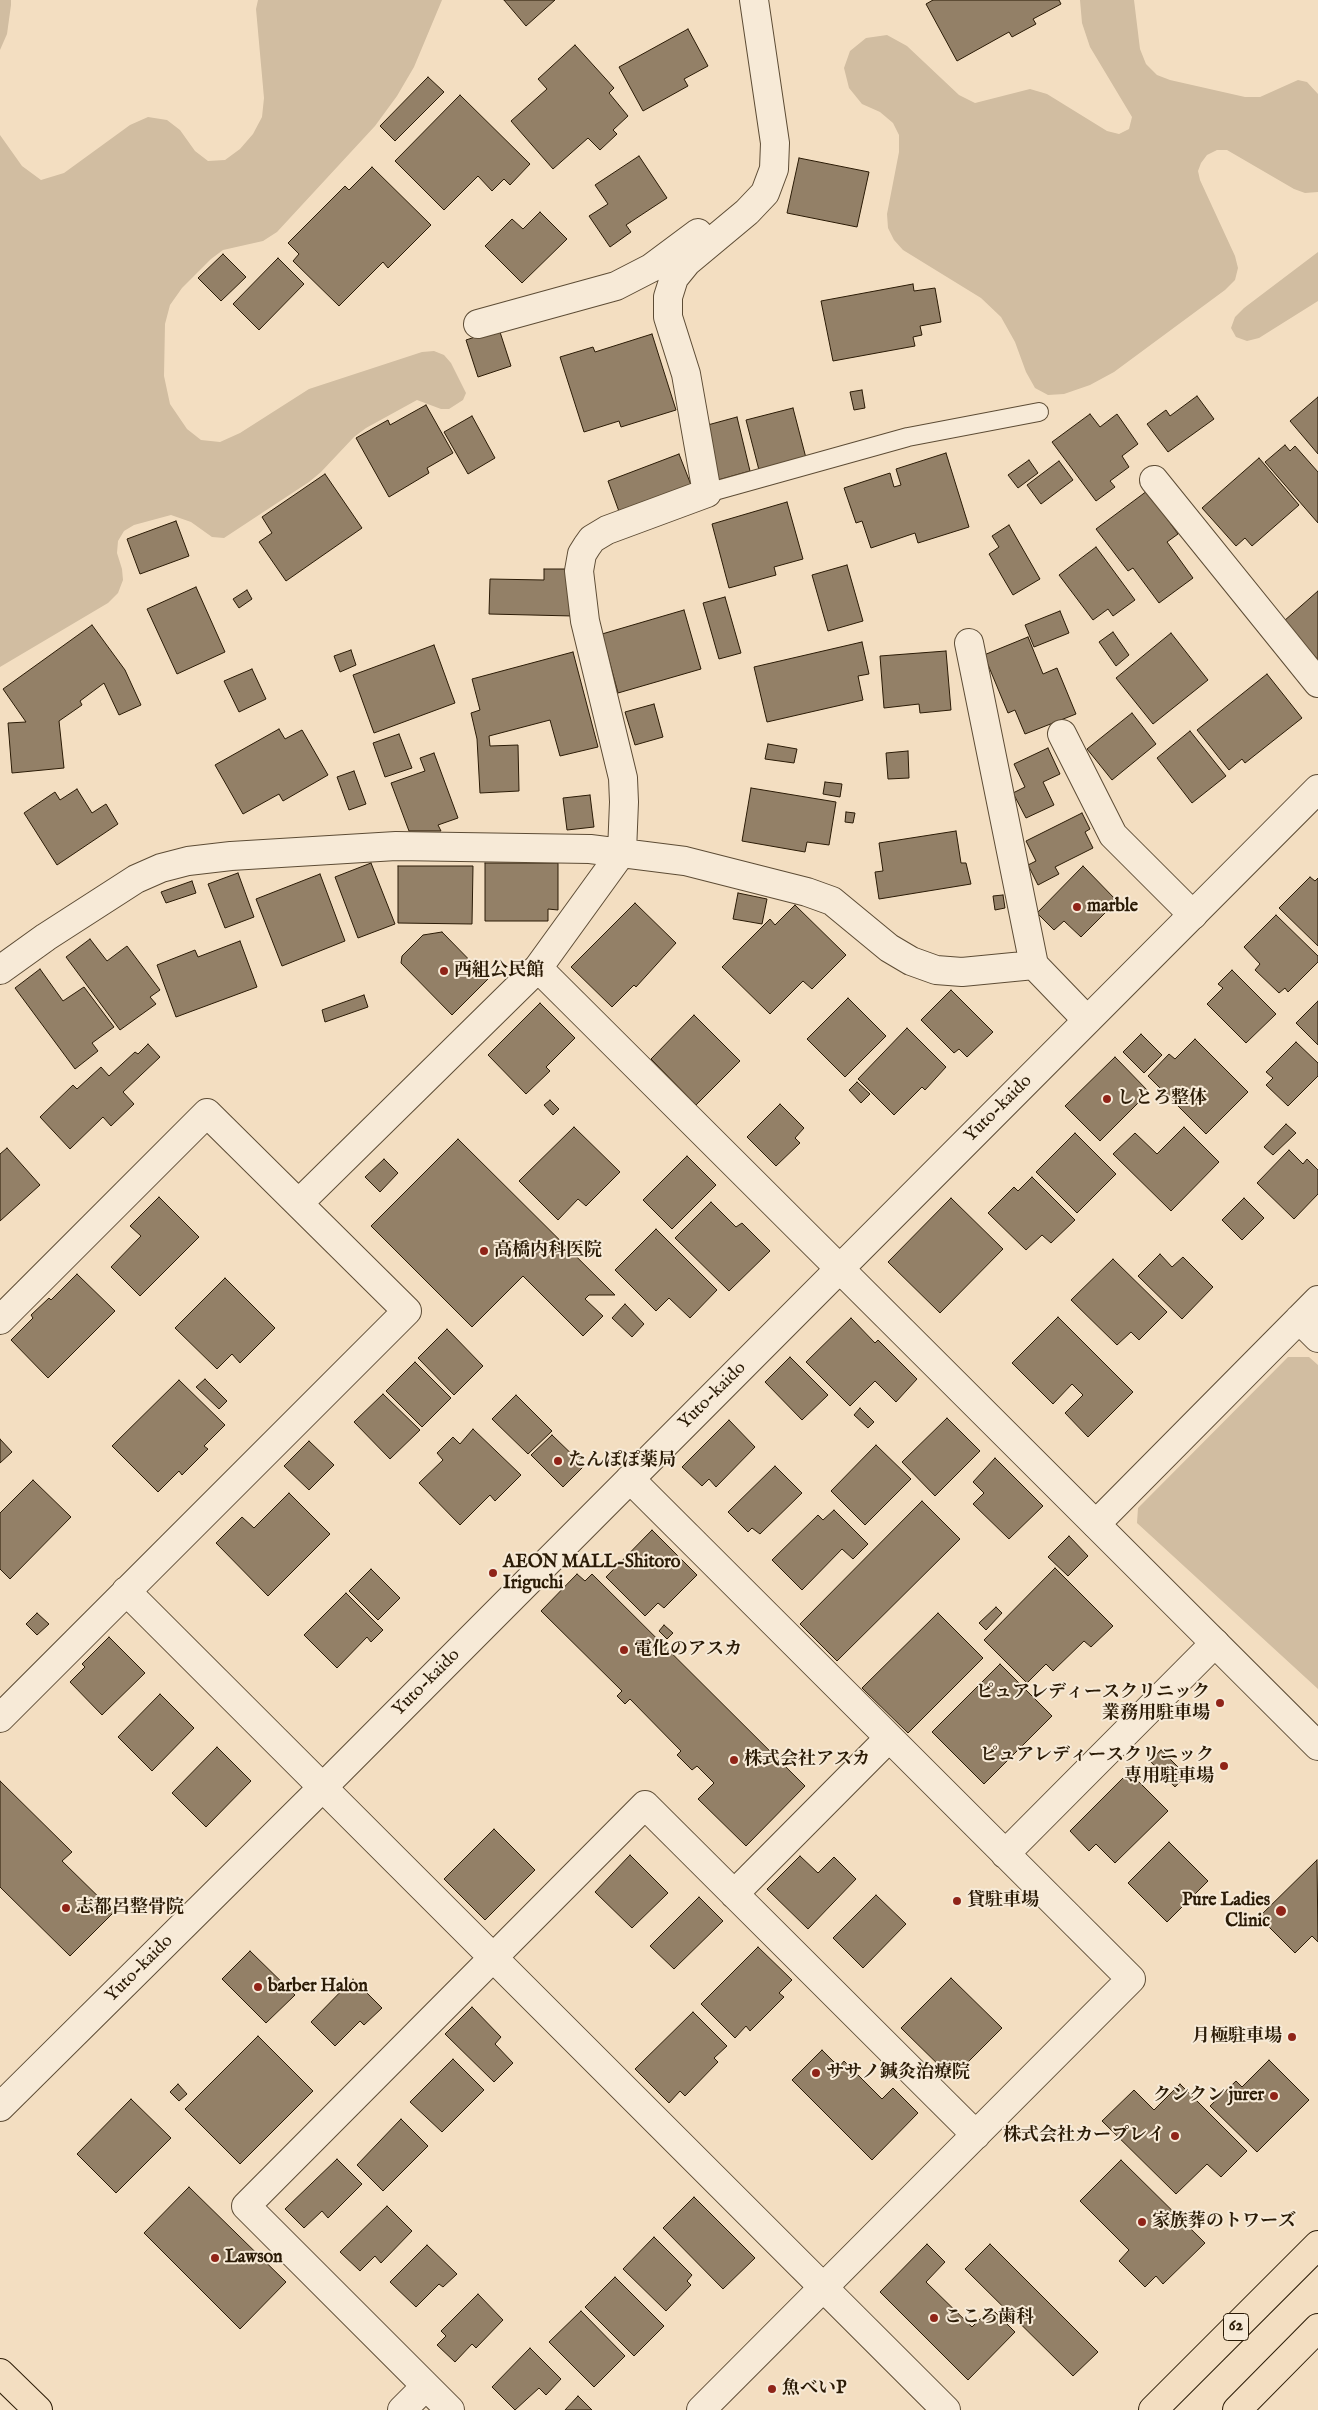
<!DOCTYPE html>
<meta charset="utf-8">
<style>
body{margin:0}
canvas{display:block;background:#f3dec1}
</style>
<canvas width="1318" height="2410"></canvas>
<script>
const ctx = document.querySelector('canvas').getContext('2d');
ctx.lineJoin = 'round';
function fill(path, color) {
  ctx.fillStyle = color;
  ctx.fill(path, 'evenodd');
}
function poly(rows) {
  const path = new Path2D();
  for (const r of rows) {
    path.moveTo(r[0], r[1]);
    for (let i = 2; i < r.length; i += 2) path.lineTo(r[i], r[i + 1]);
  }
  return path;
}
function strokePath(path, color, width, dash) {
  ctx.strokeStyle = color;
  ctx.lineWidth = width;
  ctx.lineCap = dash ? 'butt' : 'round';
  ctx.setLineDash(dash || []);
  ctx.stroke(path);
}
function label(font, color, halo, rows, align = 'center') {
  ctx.font = font + ' "IM FELL English","Noto Serif JP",serif';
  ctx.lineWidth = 4;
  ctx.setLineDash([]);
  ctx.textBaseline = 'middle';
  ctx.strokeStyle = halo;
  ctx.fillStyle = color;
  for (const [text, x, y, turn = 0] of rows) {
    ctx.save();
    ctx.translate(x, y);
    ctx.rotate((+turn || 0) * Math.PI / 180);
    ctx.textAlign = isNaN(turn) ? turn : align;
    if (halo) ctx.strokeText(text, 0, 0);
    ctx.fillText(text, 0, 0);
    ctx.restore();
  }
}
fill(poly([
 [0,0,11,0,11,5,7,34,0,50],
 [258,0,442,0,414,67,397,96,375,126,277,232,263,241,223,250,211,259,182,288,170,305,165,324,164,376,170,404,187,429,201,440,220,442,240,433,309,389,422,352,434,351,444,355,451,363,466,393,463,400,449,409,441,409,417,400,366,428,354,437,321,472,309,482,224,538,212,537,191,522,171,515,134,525,124,531,118,541,117,553,122,569,123,580,118,593,108,603,0,667,0,135,22,166,41,180,64,173,130,125,148,117,167,120,180,130,195,151,208,161,225,160,240,149,253,134,262,117,264,98,256,9],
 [1080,0,1134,0,1140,49,1146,64,1157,75,1170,80,1245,97,1260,97,1298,80,1307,82,1318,94,1318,192,1305,193,1294,189,1227,150,1217,150,1207,155,1201,163,1198,171,1200,180,1235,256,1238,268,1235,280,1225,290,1114,372,1090,385,1064,394,1048,395,1035,388,1026,372,1015,342,1001,317,981,298,903,250,894,240,888,228,887,214,899,152,899,135,893,123,880,112,862,104,849,88,844,68,850,51,866,38,887,35,907,46,959,95,975,103,1030,89,1047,94,1107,131,1119,134,1129,129,1132,117,1090,47,1082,23],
 [1318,252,1318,301,1259,338,1247,341,1236,337,1231,328,1235,317,1244,308],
 [1288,1357,1309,1357,1318,1365,1318,1689,1137,1523,1138,1508]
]), '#d1bda1');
const building = poly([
 [504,0,555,0,526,26,504,0],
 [933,0,1059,0,1061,4,1033,19,1036,24,1012,37,1009,32,957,61,926,4,933,0],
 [688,29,708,66,684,79,688,86,643,111,619,67,688,29],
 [575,45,614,88,609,93,628,116,613,130,617,134,600,150,588,138,553,169,511,121,547,89,538,79,575,45],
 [428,77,444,92,395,141,380,126,428,77],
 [460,95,530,164,510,185,504,179,492,191,478,176,444,210,395,161,460,95],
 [639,156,667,198,626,225,631,232,610,247,589,216,608,204,595,185,639,156],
 [799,158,869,172,857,227,787,213,799,158],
 [372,167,431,225,388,268,383,262,339,306,293,261,299,254,288,243,345,186,349,190,372,167],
 [540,212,567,239,522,283,485,246,512,219,523,229,540,212],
 [223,254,246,277,221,301,198,278,223,254],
 [278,258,304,284,259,330,233,304,278,258],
 [913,284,914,291,935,288,941,322,920,326,922,335,913,337,915,346,833,361,821,301,913,284],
 [499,329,511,366,478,377,466,340,499,329],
 [652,334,676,410,621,427,619,421,584,432,560,357,593,347,595,352,652,334],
 [862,390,865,408,854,410,850,392,862,390],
 [1197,396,1214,419,1168,452,1147,424,1166,410,1170,416,1197,396],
 [1318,397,1318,454,1290,421,1318,397],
 [426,405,453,453,427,468,429,473,389,497,356,438,388,420,390,425,426,405],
 [793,408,806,458,759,470,746,420,793,408],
 [1090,414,1100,427,1117,414,1138,444,1122,456,1129,467,1110,481,1115,487,1096,501,1052,442,1090,414],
 [472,416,495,458,468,474,444,432,472,416],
 [737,417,750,471,718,480,704,426,737,417],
 [1285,445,1290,451,1295,446,1318,472,1318,523,1265,462,1285,445],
 [946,453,969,527,918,543,915,533,871,548,862,521,856,523,844,488,890,473,894,487,901,485,896,469,946,453],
 [679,454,693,490,621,517,608,481,679,454],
 [1259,458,1299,505,1252,546,1245,538,1236,546,1202,508,1259,458],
 [1029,460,1038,473,1018,488,1008,475,1029,460],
 [1059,461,1073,480,1041,504,1027,485,1059,461],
 [325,474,362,528,286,581,259,542,272,533,262,517,325,474],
 [1147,491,1178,534,1167,542,1193,578,1159,603,1133,568,1128,571,1096,529,1147,491],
 [787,502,803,559,774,567,776,575,729,588,712,524,787,502],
 [176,521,189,556,140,574,127,539,176,521],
 [1009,525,1040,579,1013,595,989,554,999,547,992,536,1009,525],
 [1096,547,1135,600,1113,616,1108,609,1093,620,1059,575,1096,547],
 [847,565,863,621,828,631,812,575,847,565],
 [544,569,574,569,573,616,489,614,490,579,544,580,544,569],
 [196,587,225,652,177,674,147,609,196,587],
 [247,590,252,599,239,608,233,599,247,590],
 [1318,591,1318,660,1284,621,1318,591],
 [725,597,741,653,719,659,703,603,725,597],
 [684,610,701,669,618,693,602,634,684,610],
 [1060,611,1069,633,1034,647,1025,625,1060,611],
 [92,625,125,670,141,705,119,715,104,683,80,701,82,705,59,721,64,768,12,773,8,723,26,722,3,689,92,625],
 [1113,632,1129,655,1116,666,1099,642,1113,632],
 [1171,633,1208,680,1153,724,1116,678,1171,633],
 [1028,637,1043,674,1057,668,1076,714,1025,734,1015,710,1008,713,984,655,1028,637],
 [862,642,869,674,858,676,863,700,767,722,754,667,862,642],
 [434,645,455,703,374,733,353,675,434,645],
 [351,650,356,665,340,672,334,656,351,650],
 [946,651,951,710,920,713,919,704,884,708,880,656,946,651],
 [573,652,598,747,560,756,550,720,489,736,490,746,518,745,519,791,480,793,477,739,471,713,480,710,472,679,573,652],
 [252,669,266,699,239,712,224,681,252,669],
 [1267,674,1302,718,1245,763,1242,759,1229,770,1197,730,1267,674],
 [654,704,663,737,635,745,625,712,654,704],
 [1132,713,1156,744,1112,780,1087,749,1132,713],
 [279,729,285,739,302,730,328,775,283,801,279,794,243,814,215,765,279,729],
 [1190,731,1226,776,1192,803,1157,758,1190,731],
 [399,734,412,768,385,777,373,743,399,734],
 [768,744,797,749,794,763,765,759,768,744],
 [1048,748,1060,774,1043,782,1054,805,1026,818,1013,793,1025,787,1014,764,1048,748],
 [908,751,909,778,888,779,886,753,908,751],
 [434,753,458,818,438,825,441,831,409,831,391,783,425,771,420,758,434,753],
 [354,771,366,804,349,810,337,777,354,771],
 [825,782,842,784,840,797,823,794,825,782],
 [751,788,836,802,829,845,807,842,805,852,742,841,751,788],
 [77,789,92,813,106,804,118,824,57,865,24,813,55,792,60,800,77,789],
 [590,795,594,827,567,830,563,798,590,795],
 [846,812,855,813,853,823,845,822,846,812],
 [1082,813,1090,829,1085,832,1093,848,1055,867,1059,874,1038,885,1028,865,1036,861,1026,841,1082,813],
 [956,831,961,863,966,863,971,884,879,899,875,872,883,871,879,843,956,831],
 [371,863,395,924,358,938,335,877,371,863],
 [485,863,558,863,558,910,548,909,548,921,485,921,485,863],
 [398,866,473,866,472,924,398,923,398,866],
 [1083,866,1117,901,1081,937,1064,921,1054,930,1037,913,1083,866],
 [238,873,254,917,225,928,208,884,238,873],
 [320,874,345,941,282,966,256,899,320,874],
 [1310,877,1315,881,1318,878,1318,946,1279,908,1310,877],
 [192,881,196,893,166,903,161,892,192,881],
 [738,893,767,899,762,924,733,919,738,893],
 [1003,895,1005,908,995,910,993,896,1003,895],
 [635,903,676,943,636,987,634,985,612,1007,571,967,635,903],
 [795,905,846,955,812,989,803,981,770,1014,722,967,770,919,775,925,795,905],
 [1276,915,1318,956,1318,962,1288,992,1285,988,1279,993,1255,970,1260,964,1244,947,1276,915],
 [442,932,488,979,452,1015,401,963,402,956,423,935,442,932],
 [90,939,107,961,127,946,160,990,150,997,156,1004,120,1030,66,957,90,939],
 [240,941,257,987,176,1017,157,965,195,950,198,957,240,941],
 [40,969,63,1001,84,987,114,1027,92,1043,98,1051,75,1069,15,988,40,969],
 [1232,970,1276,1014,1246,1043,1207,1004,1223,988,1218,984,1232,970],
 [951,990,993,1032,967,1057,959,1049,954,1053,921,1020,951,990],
 [364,995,368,1007,325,1022,322,1010,364,995],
 [848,998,886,1036,845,1077,807,1039,848,998],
 [1318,1001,1318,1045,1296,1023,1318,1001],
 [540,1003,575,1038,546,1067,550,1071,526,1094,488,1055,540,1003],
 [694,1015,740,1061,696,1105,651,1059,694,1015],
 [907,1028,946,1067,925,1090,922,1087,894,1115,858,1079,907,1028],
 [1141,1034,1162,1055,1144,1073,1123,1052,1141,1034],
 [1195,1039,1248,1092,1206,1134,1148,1076,1169,1054,1175,1059,1195,1039],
 [1296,1042,1318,1063,1318,1076,1288,1106,1266,1085,1273,1078,1266,1072,1296,1042],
 [148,1044,160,1057,123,1092,134,1104,111,1126,103,1117,70,1149,40,1117,73,1085,77,1089,101,1067,109,1076,135,1052,138,1054,148,1044],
 [1115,1057,1149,1092,1100,1141,1065,1106,1115,1057],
 [857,1082,870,1094,861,1103,849,1090,857,1082],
 [550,1100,559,1109,553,1115,544,1105,550,1100],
 [780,1104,804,1128,795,1138,800,1143,776,1166,747,1137,780,1104],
 [1286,1124,1296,1133,1273,1155,1264,1147,1286,1124],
 [574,1127,620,1172,586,1206,578,1199,558,1220,519,1181,574,1127],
 [1184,1127,1219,1162,1171,1211,1113,1154,1135,1133,1157,1154,1184,1127],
 [1075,1133,1116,1174,1077,1213,1036,1172,1075,1133],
 [458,1139,615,1295,589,1295,585,1299,603,1316,583,1336,523,1276,472,1327,371,1226,458,1139],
 [7,1148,40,1185,0,1221,0,1154,7,1148],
 [1289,1150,1303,1164,1307,1159,1318,1170,1318,1194,1294,1219,1257,1183,1289,1150],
 [687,1156,716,1185,672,1229,643,1200,687,1156],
 [384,1159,398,1173,380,1192,365,1177,384,1159],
 [1032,1177,1075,1220,1051,1243,1042,1235,1026,1250,988,1213,1014,1187,1018,1191,1032,1177],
 [159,1197,199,1237,140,1296,111,1267,141,1236,130,1226,159,1197],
 [951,1198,1003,1249,940,1313,888,1262,951,1198],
 [1244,1198,1264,1218,1242,1240,1222,1220,1244,1198],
 [711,1202,736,1227,742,1223,770,1251,729,1291,675,1238,711,1202],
 [656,1229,717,1290,690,1318,669,1298,656,1311,615,1270,656,1229],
 [1160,1254,1172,1267,1183,1257,1213,1287,1182,1319,1138,1276,1160,1254],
 [1113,1259,1167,1312,1139,1340,1131,1332,1117,1345,1071,1300,1113,1259],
 [77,1274,115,1311,48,1378,11,1340,33,1318,31,1315,49,1298,51,1300,77,1274],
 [225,1278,275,1328,240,1363,232,1354,217,1369,175,1328,225,1278],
 [625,1304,644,1324,632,1337,612,1318,625,1304],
 [1058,1317,1133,1392,1088,1437,1065,1413,1083,1395,1072,1384,1053,1404,1012,1363,1058,1317],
 [851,1318,875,1343,878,1340,917,1379,896,1402,875,1381,850,1406,806,1362,851,1318],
 [447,1329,483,1366,454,1395,418,1358,447,1329],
 [790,1357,828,1395,802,1420,765,1382,790,1357],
 [415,1362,451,1398,422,1427,386,1391,415,1362],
 [205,1379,227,1401,219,1409,196,1387,205,1379],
 [179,1380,225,1425,204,1446,208,1449,182,1475,179,1471,158,1492,112,1446,179,1380],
 [383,1394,420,1430,390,1459,354,1422,383,1394],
 [516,1395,552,1431,528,1454,492,1419,516,1395],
 [860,1408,874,1422,868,1428,854,1415,860,1408],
 [947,1418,980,1451,935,1496,902,1462,947,1418],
 [729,1420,755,1447,716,1487,709,1479,702,1486,682,1467,729,1420],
 [473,1429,521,1475,495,1501,490,1495,460,1525,419,1483,443,1460,437,1453,453,1437,460,1444,473,1429],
 [552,1435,584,1466,563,1487,531,1455,552,1435],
 [0,1439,12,1452,0,1463,0,1439],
 [309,1441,334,1465,309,1490,284,1466,309,1441],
 [876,1445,911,1479,865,1525,831,1491,876,1445],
 [995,1458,1043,1506,1009,1539,973,1504,984,1493,973,1482,995,1458],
 [775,1466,802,1493,760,1534,752,1528,748,1532,728,1512,775,1466],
 [33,1480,71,1517,10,1579,0,1569,0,1513,33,1480],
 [289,1493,330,1534,268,1596,216,1543,242,1517,254,1528,289,1493],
 [922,1501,960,1539,837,1661,800,1624,922,1501],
 [834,1510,868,1544,853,1559,842,1549,802,1590,772,1560,818,1515,823,1520,834,1510],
 [652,1530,697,1575,664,1608,658,1603,645,1616,606,1577,652,1530],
 [1069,1536,1088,1556,1068,1576,1048,1557,1069,1536],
 [1055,1568,1113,1626,1091,1647,1084,1641,1053,1671,1046,1664,1027,1683,984,1640,1055,1568],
 [371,1569,400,1598,378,1620,349,1591,371,1569],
 [577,1574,585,1581,592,1574,805,1786,746,1846,698,1799,714,1783,697,1766,692,1770,677,1755,681,1751,630,1699,625,1704,617,1696,622,1691,541,1611,577,1574],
 [346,1593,383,1630,371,1642,367,1637,337,1668,304,1635,346,1593],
 [996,1607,1002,1613,986,1630,979,1623,996,1607],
 [37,1613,49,1624,37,1635,26,1624,37,1613],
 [938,1613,983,1658,908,1733,862,1688,938,1613],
 [664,1625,673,1633,667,1639,659,1631,664,1625],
 [109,1637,145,1673,102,1715,70,1682,85,1667,82,1664,109,1637],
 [1000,1664,1052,1716,984,1784,932,1732,1000,1664],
 [160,1694,194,1728,152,1771,118,1737,160,1694],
 [217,1747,251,1781,206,1827,172,1793,217,1747],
 [1161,1750,1186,1775,1175,1787,1150,1761,1161,1750],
 [1129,1772,1168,1811,1115,1863,1096,1844,1089,1851,1070,1831,1129,1772],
 [0,1781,72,1852,62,1861,114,1912,70,1956,0,1887,0,1781],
 [494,1829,535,1870,485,1920,444,1879,494,1829],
 [1169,1842,1208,1881,1167,1922,1128,1883,1169,1842],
 [630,1855,668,1893,632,1928,595,1892,630,1855],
 [800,1856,818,1873,834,1857,856,1879,808,1929,767,1889,800,1856],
 [1317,1860,1318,1942,1312,1936,1295,1953,1259,1917,1317,1860],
 [876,1895,906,1924,863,1968,833,1938,876,1895],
 [699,1897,723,1921,674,1969,650,1946,699,1897],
 [758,1947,792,1980,779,1993,784,1997,750,2031,746,2026,735,2038,701,2004,758,1947],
 [250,1951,295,1995,266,2023,222,1979,250,1951],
 [951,1978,1002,2028,952,2078,901,2028,951,1978],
 [353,1979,382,2008,364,2025,360,2021,335,2046,311,2022,353,1979],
 [472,2007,501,2037,495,2044,513,2063,494,2082,445,2034,472,2007],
 [693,2012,727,2046,714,2058,718,2062,685,2096,680,2091,669,2103,635,2069,693,2012],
 [258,2036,313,2091,240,2164,185,2109,258,2036],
 [822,2050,839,2067,844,2061,882,2099,893,2088,918,2113,872,2160,792,2080,822,2050],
 [453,2059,484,2090,442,2132,410,2102,453,2059],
 [1269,2060,1309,2100,1257,2152,1210,2106,1236,2081,1242,2087,1269,2060],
 [178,2084,187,2094,179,2101,170,2092,178,2084],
 [1180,2084,1247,2151,1221,2177,1207,2164,1176,2194,1102,2121,1134,2090,1154,2110,1180,2084],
 [131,2099,171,2138,116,2193,77,2154,131,2099],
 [401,2119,428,2146,383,2191,357,2165,401,2119],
 [337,2159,362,2184,328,2218,322,2211,304,2228,285,2209,337,2159],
 [1121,2160,1205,2243,1163,2284,1156,2276,1145,2287,1119,2261,1129,2250,1080,2201,1121,2160],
 [189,2187,286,2282,240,2329,144,2233,189,2187],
 [694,2197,755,2258,723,2289,663,2228,694,2197],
 [387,2206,412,2231,381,2263,375,2256,360,2271,340,2252,387,2206],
 [654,2237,692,2275,687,2281,691,2285,666,2311,623,2269,654,2237],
 [927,2244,945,2262,926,2282,972,2327,991,2308,1015,2332,968,2380,880,2292,927,2244],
 [990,2244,1098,2352,1073,2376,965,2269,990,2244],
 [427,2245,457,2274,443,2287,439,2284,416,2307,390,2282,427,2245],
 [615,2277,664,2326,634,2356,585,2307,615,2277],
 [478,2294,503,2320,476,2348,472,2344,455,2362,437,2345,446,2336,441,2331,478,2294],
 [581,2311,625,2356,594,2387,549,2342,581,2311],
 [530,2348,561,2379,546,2395,539,2388,515,2410,492,2387,530,2348],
 [578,2396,592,2410,565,2410,578,2396]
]);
fill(building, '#938067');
strokePath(building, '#2b1b06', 1);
const service = poly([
 [707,493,908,437,1039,412]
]);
const minor = poly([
 [478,324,616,286,651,268,698,233],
 [1154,480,1318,683],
 [969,643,1034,965],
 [1062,734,1113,835,1193,915],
 [538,968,840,1269],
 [0,970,46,937,136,879,161,868,188,861,231,856,396,846,590,849,685,861,807,892,832,901,889,948,911,961,936,970,962,972,1034,965,1087,1020],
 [299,1203,538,968,622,852,624,802,623,778,585,621,579,571,582,554,587,546,592,539,607,530,707,493,686,374,668,317,668,297,674,278,687,262,747,212,765,193,774,169,775,143,754,0],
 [1299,1319,1318,1338],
 [0,1320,207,1113,407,1311,0,1718],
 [630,1479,1131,1979,701,2410],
 [1096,1524,1318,1300],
 [126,1591,946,2410],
 [1005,1854,1215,1643],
 [734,1894,889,1738],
 [402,2410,426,2386],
 [450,2410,246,2206,645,1805,976,2135]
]);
const tertiary = poly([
 [840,1269,1318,1746],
 [0,2107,322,1788,1318,789]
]);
const primary = poly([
 [0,2373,38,2410],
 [1153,2410,1318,2245],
 [1237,2410,1318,2328]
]);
strokePath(service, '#5d4c35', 20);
strokePath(minor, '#5d4c35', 30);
strokePath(tertiary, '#5d4c35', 30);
strokePath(primary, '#2b1b06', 30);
strokePath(service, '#f7ead7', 18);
strokePath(minor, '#f7ead7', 28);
strokePath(tertiary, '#f7ead7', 28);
strokePath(primary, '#f3dec1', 28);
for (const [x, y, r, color] of [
 [1077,907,5,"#8f2418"],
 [444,971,5,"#8f2418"],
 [1107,1099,5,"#8f2418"],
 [484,1251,5,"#8f2418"],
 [558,1461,5,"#8f2418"],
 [493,1573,5,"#8f2418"],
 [624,1650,5,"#8f2418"],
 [1220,1703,5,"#8f2418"],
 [734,1760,5,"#8f2418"],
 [1224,1766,5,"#8f2418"],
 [957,1901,5,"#8f2418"],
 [66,1908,5,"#8f2418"],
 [1281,1911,6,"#8f2418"],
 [258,1987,5,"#8f2418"],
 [1292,2037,5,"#8f2418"],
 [816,2073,5,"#8f2418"],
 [1274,2096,5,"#8f2418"],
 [1175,2136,5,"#8f2418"],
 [1142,2222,5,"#8f2418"],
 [215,2258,5,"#8f2418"],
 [934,2318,5,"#8f2418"],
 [772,2389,5,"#8f2418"]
]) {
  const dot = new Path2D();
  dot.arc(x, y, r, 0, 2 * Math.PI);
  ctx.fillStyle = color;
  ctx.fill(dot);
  strokePath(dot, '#f7ead7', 2);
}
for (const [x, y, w] of [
 [1236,2327,25]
]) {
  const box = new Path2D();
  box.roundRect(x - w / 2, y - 13.5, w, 27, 4);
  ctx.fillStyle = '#f7ead7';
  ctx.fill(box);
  strokePath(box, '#2b1b06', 1);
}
label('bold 16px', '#2b1b06', null, [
 ["62",1236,2327]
]);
label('bold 18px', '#2b1b06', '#f7ead7', [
 ["marble",1087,907],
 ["西組公民館",454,971],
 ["しとろ整体",1117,1099],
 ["高橋内科医院",494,1251],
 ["たんぽぽ薬局",568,1461],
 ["AEON MALL-Shitoro",503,1563],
 ["Iriguchi",503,1584],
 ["電化のアスカ",634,1650],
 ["ピュアレディースクリニック",1210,1693,"right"],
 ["業務用駐車場",1210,1714,"right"],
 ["ピュアレディースクリニック",1214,1756,"right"],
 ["専用駐車場",1214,1777,"right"],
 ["株式会社アスカ",744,1760],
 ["貸駐車場",967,1901],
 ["Pure Ladies",1270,1901,"right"],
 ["Clinic",1270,1922,"right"],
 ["志都呂整骨院",76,1908],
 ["barber Halon",268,1987],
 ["月極駐車場",1282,2037,"right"],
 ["ササノ鍼灸治療院",826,2073],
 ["クンクン jurer",1264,2096,"right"],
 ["株式会社カープレイ",1165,2136,"right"],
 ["家族葬のトワーズ",1152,2222],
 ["Lawson",225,2258],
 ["こころ歯科",944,2318],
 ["魚べいP",782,2389]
], 'left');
label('18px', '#2b1b06', '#f7ead7', [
 ["Yuto-kaido",999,1109,-45],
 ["Yuto-kaido",713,1396,-45],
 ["Yuto-kaido",427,1683,-45],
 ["Yuto-kaido",140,1969,-45]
]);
</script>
